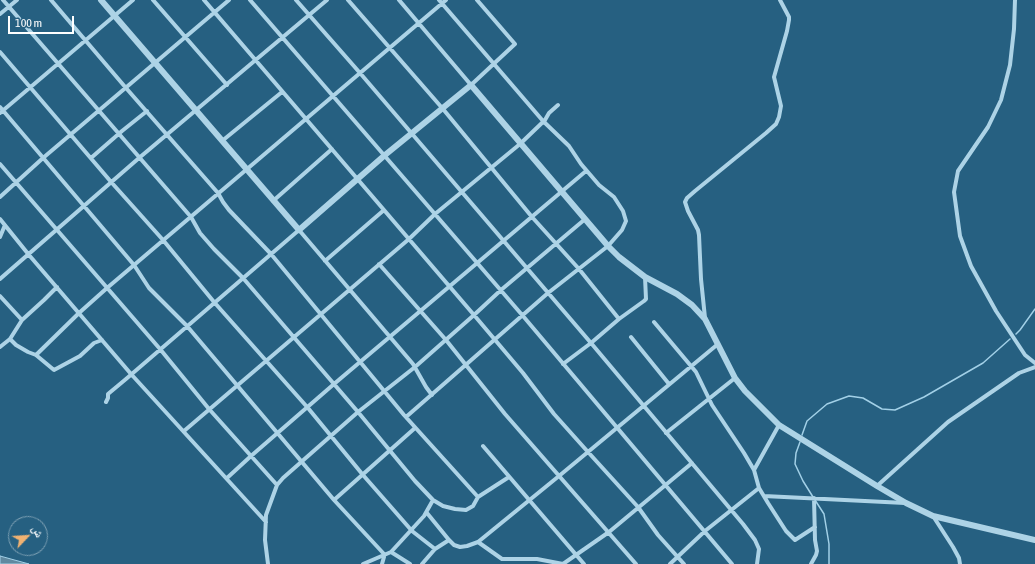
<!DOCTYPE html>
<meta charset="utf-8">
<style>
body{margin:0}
#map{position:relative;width:1035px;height:564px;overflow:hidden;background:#266081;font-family:"Asap Condensed","Noto Naskh Arabic",sans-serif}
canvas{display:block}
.north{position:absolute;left:8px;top:516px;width:40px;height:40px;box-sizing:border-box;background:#266081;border:1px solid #7da0b3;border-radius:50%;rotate:65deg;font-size:11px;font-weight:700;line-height:16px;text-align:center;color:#fff}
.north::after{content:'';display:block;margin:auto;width:14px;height:18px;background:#f0b272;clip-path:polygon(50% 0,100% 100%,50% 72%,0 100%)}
.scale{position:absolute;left:8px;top:16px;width:66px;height:18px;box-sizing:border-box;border:2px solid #fff;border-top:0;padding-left:5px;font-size:12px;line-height:14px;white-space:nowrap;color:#fff;-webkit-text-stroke:3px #266081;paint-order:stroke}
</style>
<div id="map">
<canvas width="1035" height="564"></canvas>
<div class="north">ش</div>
<div class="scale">100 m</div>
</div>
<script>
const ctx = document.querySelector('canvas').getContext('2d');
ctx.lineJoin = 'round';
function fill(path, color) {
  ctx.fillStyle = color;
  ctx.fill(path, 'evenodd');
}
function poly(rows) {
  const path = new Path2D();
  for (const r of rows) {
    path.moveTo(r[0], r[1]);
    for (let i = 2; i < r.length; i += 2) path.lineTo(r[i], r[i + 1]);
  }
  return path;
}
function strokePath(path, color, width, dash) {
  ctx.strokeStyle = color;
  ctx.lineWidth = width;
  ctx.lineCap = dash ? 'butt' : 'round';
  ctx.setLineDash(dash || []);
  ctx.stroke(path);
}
const water = poly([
 [0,556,29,564,0,564,0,556]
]);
fill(water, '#6089a0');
strokePath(water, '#a2d0e7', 1);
strokePath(poly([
 [1016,334,1020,330,1035,309],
 [802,435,807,421,827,404,849,396,863,398,882,409,895,410,924,397,983,363,1010,339],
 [800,442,796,453,795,464,803,481,813,497],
 [815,500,824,514,829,544,829,564]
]), '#a2d0e7', 1.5);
strokePath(poly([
 [3,0,191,217,200,233,214,249,243,278,358,412,415,481,433,500,443,506,455,509,466,510,473,506,478,497,509,477],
 [51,0,126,88,218,193,223,202,229,210,271,254,404,415,478,497],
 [153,0,227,85],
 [204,0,474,315,523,373,554,414,588,452,638,507,658,535,684,564],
 [250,0,523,316,732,564],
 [296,0,360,73,591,343,743,524,755,540,759,549,757,564],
 [348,0,443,109,532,217,579,269,619,319],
 [399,0,471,85,515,44,477,0],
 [1015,0,1014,29,1010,65,1001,100,988,127,958,171,954,192,960,236,971,266,996,311,1025,355,1035,363],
 [0,14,17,0],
 [0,52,112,183,163,240,214,302,308,408,363,475,412,531,435,549],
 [0,107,134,265,149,288,187,326,334,500,384,554,384,557,382,564],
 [0,113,133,0],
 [222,141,282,92],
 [91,158,122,131,147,111],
 [0,164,160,349,209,409,277,485],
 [0,197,43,158,229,0],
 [273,201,332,149],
 [0,219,29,255,131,374,266,522],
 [0,237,5,225],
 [325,261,384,210],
 [379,264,446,340,505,414,636,564],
 [0,279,139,158,327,0],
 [0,296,22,320],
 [705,318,701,279,699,235,698,230,688,211,685,202,687,198,695,191,766,133,776,124,779,117,781,106,774,77,787,31,789,20,789,17,780,0],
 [654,322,696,372,712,405,744,453,754,470,759,488,768,503,786,531,795,540,815,527],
 [631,337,669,384],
 [10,339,16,345,28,352,36,355,54,370,80,356,94,343,102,340],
 [0,347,10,339,22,320,44,300,57,287],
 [36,355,79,313,107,288,446,0],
 [563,364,591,343,619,319,644,301,646,299,645,277],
 [106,402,108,398,108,394,126,379,299,230,413,364,426,387,432,395],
 [406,417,548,293,608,246,622,230,626,221,623,211,614,197,599,185,581,164,569,146,543,121,439,0],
 [184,431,409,239,435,214,520,144,545,120,549,113,558,105],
 [666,433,735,378],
 [483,446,584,564],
 [754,470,779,425],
 [227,478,251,456,334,384,586,171],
 [877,486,948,422,1019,373,1035,367],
 [764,496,905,503],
 [334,500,415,428],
 [427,513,449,540,454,545,460,547,467,546,478,542,559,476,718,344],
 [933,516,953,547,959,558,960,564],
 [478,542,502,559,537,559,563,564],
 [391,552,410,564],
 [268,564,265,540,266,515,277,485,283,478,358,412,415,367,474,315,501,290,584,220],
 [363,564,391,552,424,516,433,500],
 [422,564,435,549,449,540],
 [563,564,609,532,692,463],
 [670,564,705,531,759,488],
 [811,564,816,555,817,551,815,540,814,498]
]), '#add3e6', 4);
strokePath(poly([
 [101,0,299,230,385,155,471,85,608,246,619,257,645,277,677,294,692,305,705,319,735,378,745,391,779,425,877,486,906,503,933,516,1035,540]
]), '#add3e6', 6);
</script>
